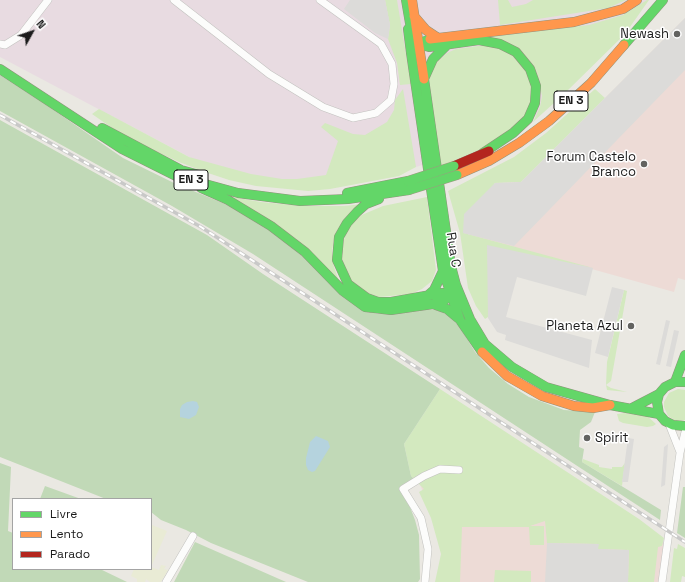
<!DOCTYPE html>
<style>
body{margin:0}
#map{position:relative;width:685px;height:582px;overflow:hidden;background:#eae8e2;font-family:"Space Grotesk",sans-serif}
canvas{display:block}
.legend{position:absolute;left:12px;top:498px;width:140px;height:72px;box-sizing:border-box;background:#fff;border:1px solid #a4a4a4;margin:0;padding:5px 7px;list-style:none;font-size:12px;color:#1b1b1b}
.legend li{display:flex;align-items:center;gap:8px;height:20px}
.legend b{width:20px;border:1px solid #a4a4a4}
.north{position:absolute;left:12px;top:12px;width:40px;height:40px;-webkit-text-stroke:3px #fff;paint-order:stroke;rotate:50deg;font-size:11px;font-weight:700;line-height:16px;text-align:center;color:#1b1b1b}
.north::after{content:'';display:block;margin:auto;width:14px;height:18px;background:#1b1b1b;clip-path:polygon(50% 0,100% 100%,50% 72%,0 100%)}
</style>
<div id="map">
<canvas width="685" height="582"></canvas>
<ul class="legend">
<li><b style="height:5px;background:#63d668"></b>Livre</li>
<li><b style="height:5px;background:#ff974d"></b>Lento</li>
<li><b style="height:5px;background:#b3261e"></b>Parado</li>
</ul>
<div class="north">N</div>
</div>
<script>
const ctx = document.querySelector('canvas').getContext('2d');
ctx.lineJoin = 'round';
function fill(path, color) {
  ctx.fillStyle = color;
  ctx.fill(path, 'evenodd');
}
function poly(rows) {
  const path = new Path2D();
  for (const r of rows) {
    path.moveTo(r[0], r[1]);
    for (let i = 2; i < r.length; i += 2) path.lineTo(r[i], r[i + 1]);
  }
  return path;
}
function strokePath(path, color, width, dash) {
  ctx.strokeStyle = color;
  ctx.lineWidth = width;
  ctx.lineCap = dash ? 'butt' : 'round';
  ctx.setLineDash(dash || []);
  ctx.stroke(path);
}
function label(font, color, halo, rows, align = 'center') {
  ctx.font = font + ' "Space Grotesk",sans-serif';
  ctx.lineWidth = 3;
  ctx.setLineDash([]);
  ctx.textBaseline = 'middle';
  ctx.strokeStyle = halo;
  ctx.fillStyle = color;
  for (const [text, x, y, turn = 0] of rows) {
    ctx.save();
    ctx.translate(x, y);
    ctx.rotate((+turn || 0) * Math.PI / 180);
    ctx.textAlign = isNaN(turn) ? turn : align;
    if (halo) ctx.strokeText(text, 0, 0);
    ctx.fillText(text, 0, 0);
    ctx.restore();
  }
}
fill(poly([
 [685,18,685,280,678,278,674,292,463,233,495,183,521,182],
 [466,415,665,544,660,582,440,582,443,550,418,478]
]), '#eddbd6');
fill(poly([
 [0,0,648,0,539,114,481,146,416,167,288,185,210,168,0,57]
]), '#e8dbe1');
fill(poly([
 [152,525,167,531,151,567,159,570,161,565,166,566,164,569,168,570,161,582,150,582,146,579,145,582,137,582,137,579,131,576,134,569,151,569]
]), '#e9ebd5');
fill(poly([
 [385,0,397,0,411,84,400,85,397,63,388,39,390,25],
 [498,0,508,0,512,7,526,4,533,0,626,0,608,8,500,25],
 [647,0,649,0,625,34,564,94,533,122,540,107,542,96,537,73,531,63,522,52,486,37,589,25,623,15],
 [486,45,498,48,516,57,536,86,528,119,481,149,441,166,429,80,432,69,438,61,447,53,456,49],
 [403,89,416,167,399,176,330,189,308,191,256,186,229,180,205,172,179,162,125,137,92,114,99,109,189,157,251,174,282,179,297,179,326,175,338,141,321,127,325,123,353,134,365,135,387,122,394,110,395,100],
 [595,89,605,98,521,182,495,183,464,233,593,268,502,252,488,317,485,319,476,306,468,288,460,233,448,191,514,157,546,133],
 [232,197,261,202,303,206,344,206,363,204,346,217,335,234,332,251,334,267,338,278,346,287,303,245],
 [427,197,436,270,432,281,422,289,411,294,379,297,365,292,351,282,342,259,343,242,348,229,357,217,383,206],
 [624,290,627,291,611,381,606,385,611,388,627,392,607,390,606,385,607,362],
 [440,389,639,519,664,538,662,546,658,547,654,582,628,582,629,550,598,549,598,544,547,543,545,521,530,526,544,526,544,545,530,545,529,527,462,527,460,582,435,582,441,554,431,518,419,492,424,489,411,476,404,444],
 [678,389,685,390,685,420,681,421,676,421,668,416,664,407,664,402,669,393],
 [625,413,646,415,656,424,653,426,647,427,623,423,619,421,617,414],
 [583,459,599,465,599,467,612,469,612,467,622,467,625,463,622,486,582,462],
 [678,544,685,548,685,577,682,576,681,582,670,582,674,548,677,549],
 [495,570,531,571,531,582,494,582]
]), '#d3e9bf');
fill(poly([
 [0,75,42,102,123,158,174,183,230,206,277,234,362,308,373,313,385,314,428,309,437,310,448,315,460,327,475,352,489,368,508,384,529,397,564,410,595,412,591,422,580,430,579,447,584,449,582,462,661,510,660,520,253,254,172,206,0,111],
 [0,120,207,235,263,274,440,389,404,444,411,476,416,481,403,489,415,520,419,535,420,579,418,582,308,582,211,543,186,530,161,520,151,512,151,499,106,499,0,457],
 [0,463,11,467,8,531,13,533,13,569,100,569,127,582,0,582],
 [45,486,81,499,40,499],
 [683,487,685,487,685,538,677,533],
 [195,542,286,582,174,582]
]), '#c1d9b7');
fill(poly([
 [350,0,385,0,390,25,388,39,375,33,344,9],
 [685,18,685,70,516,244,514,246,463,233,464,214,495,183,521,182],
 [487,245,593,268,586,296,517,277,506,317,592,340,589,368,505,340,506,335,497,332,488,318],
 [612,287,624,290,608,357,595,353],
 [666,320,670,321,660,365,656,364],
 [674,330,679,331,671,367,666,366],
 [628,438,634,439,628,482,622,482],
 [668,444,665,485,661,487,664,447],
 [547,543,599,544,598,549,629,550,628,582,545,582]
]), '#dcdbd9');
fill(poly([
 [193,401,197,402,199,407,196,415,189,419,180,417,180,409,182,405,187,402],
 [316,436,328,441,330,447,315,471,312,472,308,470,306,465,306,458,310,442]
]), '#b5d3de');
const street = poly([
 [174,0,269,74,323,107,353,118,376,113,391,100,394,84,392,64,381,44,320,0],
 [0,44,5,45,21,35,48,0],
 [669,424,680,452],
 [166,582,193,536],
 [425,582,428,549,421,518,403,489,424,476,440,469,459,470],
 [662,582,680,453,685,432]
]);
const fast = poly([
 [406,0,412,35,418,44,429,47,479,40,500,44,516,52,530,69,536,86,535,103,528,119,513,133,483,153],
 [408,29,411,53],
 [430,39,418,44,411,53,443,271,460,320,482,352],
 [624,45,663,0],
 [446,46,433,59,424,79,451,266,456,285,470,319,485,344,512,367,546,387,610,405,659,414],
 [0,69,122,149,176,176,238,193,300,201,348,199,409,190],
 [102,128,181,170,203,176],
 [201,188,228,200,271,226,305,252,343,291,365,307,391,310,433,304,445,300,453,290],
 [347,193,408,181],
 [379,199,366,204,357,212,347,223,339,237,337,260,348,284,367,298,378,302,391,302,442,293,451,295,453,298],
 [426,297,434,290,443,271],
 [433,304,447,309,459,319],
 [675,382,685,355],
 [685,382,675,382,665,387,659,394,657,402,659,414,665,421,673,425,685,426],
 [632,408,659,394]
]);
const slow = poly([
 [412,0,424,79],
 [414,16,426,30,438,38],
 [430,39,574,22,623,9,637,0],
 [457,175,489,161,519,143,549,121,591,83,624,45],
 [482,352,507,376,542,396,574,406,593,408,610,405]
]);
const jam = poly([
 [454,166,489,151]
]);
strokePath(street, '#c2c2bf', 8);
strokePath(fast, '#90937b', 10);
strokePath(slow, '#90937b', 10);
strokePath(jam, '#90937b', 10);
strokePath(street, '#fcfcfb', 7);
strokePath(fast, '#63d668', 9);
strokePath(slow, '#ff974d', 9);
strokePath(jam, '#b3261e', 9);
const rail = poly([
 [0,115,201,227,685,542]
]);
strokePath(rail, '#c9c9c8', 3.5);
strokePath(rail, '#fff', 2, [6]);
const fastBridge = poly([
 [408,181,454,166],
 [409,190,457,175]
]);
strokePath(fastBridge, '#9f9780', 10, []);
strokePath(fastBridge, '#63d668', 9);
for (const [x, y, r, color] of [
 [677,34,4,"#636361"],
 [644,164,4,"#636361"],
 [631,326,4,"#636361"],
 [587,438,4,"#636361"]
]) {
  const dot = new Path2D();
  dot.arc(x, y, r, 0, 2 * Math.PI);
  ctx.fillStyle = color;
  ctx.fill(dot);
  strokePath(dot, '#fff', 1.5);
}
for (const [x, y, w] of [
 [571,101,34],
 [191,180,34]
]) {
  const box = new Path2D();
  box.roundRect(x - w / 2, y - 10, w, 20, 3);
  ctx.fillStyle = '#fff';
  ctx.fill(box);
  strokePath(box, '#1b1b1b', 1);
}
label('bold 12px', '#1b1b1b', null, [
 ["EN 3",571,101],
 ["EN 3",191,180]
]);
label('13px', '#1b1b1b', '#fff', [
 ["Newash",669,34],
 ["Forum Castelo",636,157],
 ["Branco",636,172],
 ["Planeta Azul",623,326],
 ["Spirit",595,438,"left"]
], 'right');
label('13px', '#1b1b1b', '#fff', [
 ["Rua C",453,250,81]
]);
</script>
